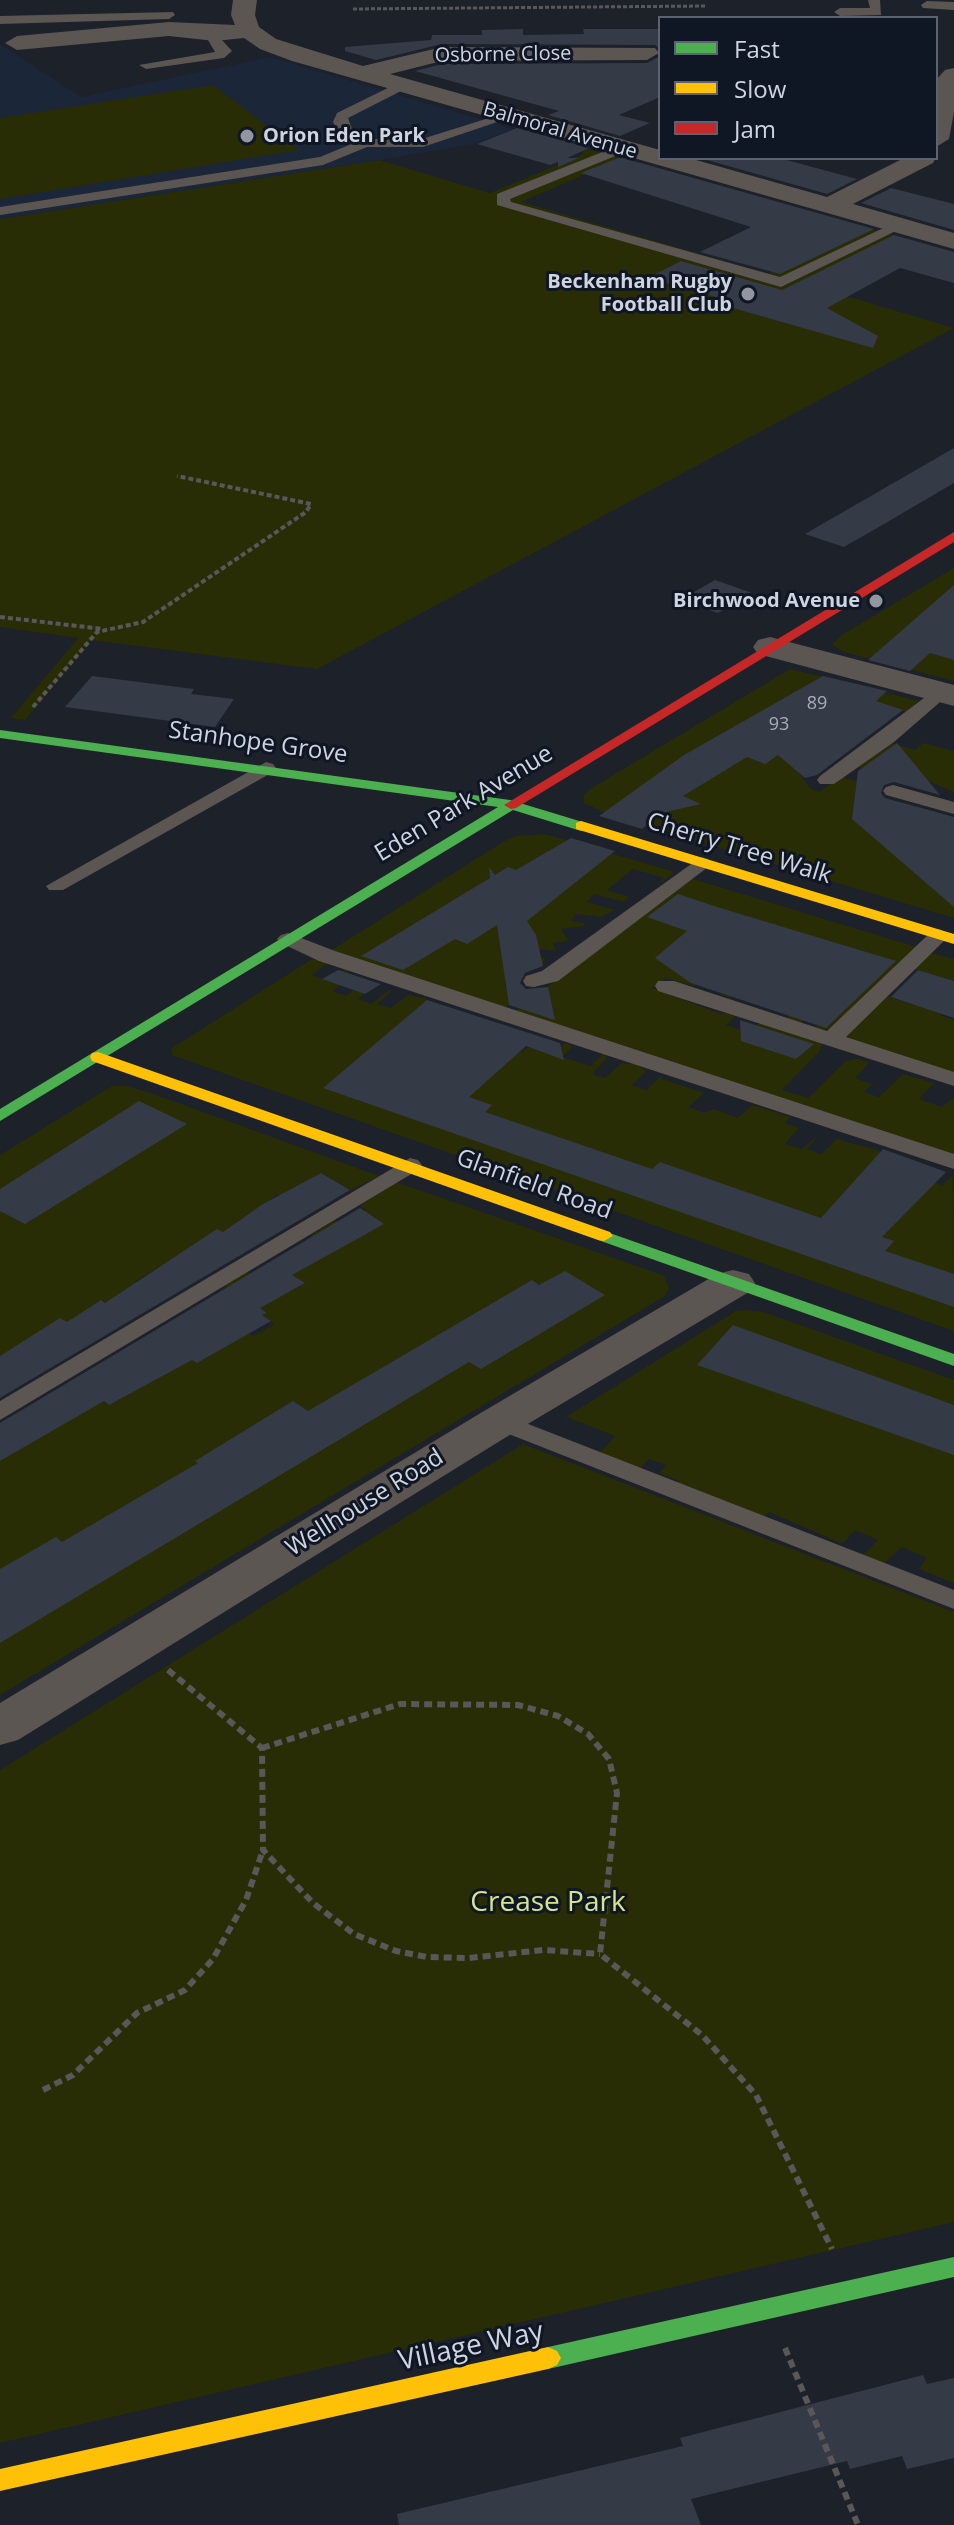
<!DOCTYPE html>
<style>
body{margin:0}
#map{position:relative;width:954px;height:2525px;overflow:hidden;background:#1d2129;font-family:"Open Sans",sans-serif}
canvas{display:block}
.legend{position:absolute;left:658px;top:16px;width:280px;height:144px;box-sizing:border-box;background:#0f1624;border:2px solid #5c626f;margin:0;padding:10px 14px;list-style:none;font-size:24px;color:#cfd5df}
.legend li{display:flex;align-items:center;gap:16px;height:40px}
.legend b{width:40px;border:2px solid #5c626f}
</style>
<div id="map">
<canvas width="954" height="2525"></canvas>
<ul class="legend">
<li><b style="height:10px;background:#4caf50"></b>Fast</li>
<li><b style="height:10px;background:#ffc107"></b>Slow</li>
<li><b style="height:10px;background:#c62828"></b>Jam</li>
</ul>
</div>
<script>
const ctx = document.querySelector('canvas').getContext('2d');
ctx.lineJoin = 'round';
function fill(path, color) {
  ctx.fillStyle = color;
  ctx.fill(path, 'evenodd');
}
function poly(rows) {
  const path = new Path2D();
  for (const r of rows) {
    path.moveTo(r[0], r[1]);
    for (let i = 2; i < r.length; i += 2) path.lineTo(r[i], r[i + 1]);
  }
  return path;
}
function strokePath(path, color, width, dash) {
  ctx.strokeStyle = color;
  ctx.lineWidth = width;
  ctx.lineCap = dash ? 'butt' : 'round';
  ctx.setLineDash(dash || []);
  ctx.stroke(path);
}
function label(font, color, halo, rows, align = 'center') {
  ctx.font = font + ' "Open Sans",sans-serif';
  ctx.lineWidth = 6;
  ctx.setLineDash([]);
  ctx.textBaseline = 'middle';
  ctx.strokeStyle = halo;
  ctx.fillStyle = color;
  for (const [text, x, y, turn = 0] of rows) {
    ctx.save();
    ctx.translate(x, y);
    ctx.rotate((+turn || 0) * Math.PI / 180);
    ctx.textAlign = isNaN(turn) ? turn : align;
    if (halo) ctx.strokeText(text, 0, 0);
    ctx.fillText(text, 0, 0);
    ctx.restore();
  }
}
fill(poly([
 [0,44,81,97,270,57,514,129,473,144,379,160,0,219]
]), '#1c2639');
fill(poly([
 [213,85,299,150,0,199,0,118],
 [584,148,629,161,613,162,521,202,768,274,863,231,860,226,912,240,806,284,954,328,317,669,91,640,25,720,11,718,78,638,0,627,0,219,379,160,490,193,582,155],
 [954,568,954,681,844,652,832,645,840,636],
 [790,669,919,701,906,712,890,706,799,773,810,788,819,792,840,777,873,785,872,790,856,789,855,796,883,798,954,823,954,918,608,814,584,803,584,795,590,789],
 [891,743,915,750,923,743,954,751,954,792,928,781,856,767],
 [545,834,675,872,655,887,664,878,633,869,607,890,629,897,623,902,594,894,587,902,615,910,601,917,575,914,572,921,585,923,584,926,561,929,569,941,553,943,556,951,530,948,526,956,545,958,543,963,520,964,525,977,505,978,505,988,522,993,502,1010,330,951,503,842,516,836],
 [690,878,916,947,831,1029,814,1029,824,1018,810,1014,799,1025,785,1020,795,1009,728,994,733,999,722,995,706,981,694,986,666,978,652,988,718,1013,737,1014,726,1025,744,1031,760,1023,823,1043,819,1052,782,1090,808,1098,846,1061,858,1059,869,1063,855,1078,872,1084,864,1092,879,1097,903,1074,934,1083,919,1099,942,1107,954,1097,954,1157,516,1011],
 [930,953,954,959,954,981,914,969],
 [312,959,329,962,312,975,328,981,346,968,350,978,333,991,346,996,363,983,374,985,358,999,371,1004,389,990,392,991,377,1004,391,1008,408,995,424,998,522,1052,528,1047,552,1055,565,1043,573,1046,562,1057,590,1066,604,1053,607,1058,592,1074,605,1078,621,1063,634,1064,647,1070,632,1085,646,1090,662,1075,662,1079,704,1093,689,1107,704,1113,714,1109,738,1118,752,1105,790,1117,785,1123,799,1128,785,1144,802,1149,821,1133,807,1149,821,1154,837,1139,884,1152,942,1186,953,1175,954,1331,172,1055,172,1048],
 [886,996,913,1005,918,1000,947,1009,940,1015,954,1020,954,1072,850,1040,847,1034],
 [112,1086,126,1086,151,1093,379,1176,351,1190,321,1173,297,1187,327,1204,313,1212,277,1194,186,1279,160,1266,135,1282,128,1315,101,1300,0,1388,0,1155],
 [396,1182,654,1272,664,1276,669,1288,665,1296,0,1695,0,1461,102,1400,109,1405,138,1389,179,1351,197,1363,215,1353,212,1310,253,1336,274,1324,262,1315,266,1312,223,1285,246,1271,283,1295,304,1284,273,1263,316,1238,311,1235,335,1220,341,1223,366,1210,360,1206],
 [745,1310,764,1312,954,1380,954,1583,919,1569,927,1558,902,1547,883,1564,863,1555,878,1540,855,1530,843,1544,769,1512,761,1521,675,1487,679,1481,659,1473,666,1465,649,1459,638,1471,598,1455,615,1436,566,1417,736,1311],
 [523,1444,954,1612,954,2222,0,2443,0,1770]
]), '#282d06');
fill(poly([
 [523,29,523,35,584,34,583,29,660,29,660,49,655,45,442,44,376,60,345,51,345,47,431,40,432,35,482,35,482,30],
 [660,56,660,97,619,115,650,123,620,136,548,115,559,111,415,71,442,64,647,63],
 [517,128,589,148,567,158,579,158,558,167,558,162,550,165,477,144],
 [618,158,623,158,874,229,780,274,700,252,751,227,581,173],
 [700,158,779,158,857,179,827,194],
 [891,188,954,204,954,230,861,203],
 [894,235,954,252,954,283,900,268,827,308,878,336,873,348,719,304,727,300,648,278,681,261,782,290],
 [954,448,954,483,884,524,844,547,805,534],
 [715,580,752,593,718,613,680,600],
 [954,585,954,660,930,653,910,671,868,660],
 [92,676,194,689,191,694,234,699,215,727,65,707],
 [823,676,887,691,876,701,903,710,817,775,805,778,778,755,765,764,747,757,683,796,701,804,662,813,642,829,599,816,684,755],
 [897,743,940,795,894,782,884,785,881,793,885,798,954,817,954,907,852,819,858,771],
 [571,838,615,851,527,921,536,935,543,966,525,973,520,983,526,989,548,987,555,1020,509,1005,497,925,467,944,455,939,403,970,361,956,490,878,489,867,495,875,508,867,516,870],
 [678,894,717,907,896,961,826,1028,691,983,655,958,687,931,647,917],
 [338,970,381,984,365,994,322,979],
 [918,970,954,981,954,1018,891,997],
 [427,1000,560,1043,564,1060,526,1046,469,1097,492,1105,485,1112,652,1169,660,1162,821,1218,883,1149,946,1172,882,1237,894,1241,885,1251,954,1274,954,1307,323,1088],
 [740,1020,814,1044,796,1059,741,1041],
 [139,1101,187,1124,25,1224,0,1211,0,1189],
 [321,1173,350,1190,0,1398,0,1356,60,1318,67,1322,101,1300,105,1303,217,1229,223,1232,263,1204],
 [360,1208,384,1224,292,1275,305,1283,260,1308,267,1313,262,1315,271,1321,197,1363,192,1360,109,1405,104,1401,0,1461,0,1423],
 [565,1271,605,1295,481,1369,469,1362,0,1643,0,1569,56,1537,62,1542,198,1463,195,1461,293,1401,308,1411,532,1280,539,1285],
 [733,1325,954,1405,954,1455,697,1365],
 [923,2375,927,2384,954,2378,954,2458,907,2469,902,2456,850,2469,847,2461,691,2499,701,2525,399,2525,397,2514,683,2446,680,2438]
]), '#343a46');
strokePath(poly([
 [353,9,705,6]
]), '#595758', 3, [4, 2]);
strokePath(poly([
 [0,617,103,629],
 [33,707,97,632,143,622,306,512,311,504,177,476]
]), '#595758', 4, [5, 3]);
strokePath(poly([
 [168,1670,262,1748,263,1850,313,1903,354,1934,396,1951,427,1957,469,1958,543,1950,600,1954],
 [262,1748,400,1704,518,1705,558,1716,588,1734,609,1759,617,1793,600,1954,702,2035,756,2095,832,2249],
 [43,2090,73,2075,137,2013,185,1990,213,1959,246,1900,263,1850],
 [785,2348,858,2525]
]), '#595758', 6, [8, 5]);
fill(poly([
 [868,0,880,0,881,15,840,16,834,12,840,8,870,8,868,0],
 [927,1,954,2,954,10,923,8,921,5,927,1],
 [173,12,175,15,169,19,0,24,0,16,173,12],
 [215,30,220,31,221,39,232,51,224,58,146,69,139,65,215,52,208,40,210,31,215,30],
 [400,82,407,86,405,89,348,118,353,132,367,139,422,139,508,112,515,116,423,147,367,147,323,165,0,215,0,207,320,157,354,143,343,138,333,122,337,113,400,82],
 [620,145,625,146,625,152,510,199,511,202,780,277,894,223,906,226,781,287,497,205,497,194,620,145],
 [940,686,949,692,947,696,894,742,834,784,820,784,817,780,820,776,940,686],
 [266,762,273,764,276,768,273,772,63,890,49,890,46,886,266,762],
 [893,785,954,802,954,814,886,795,883,791,886,787,893,785],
 [701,857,708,859,711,863,708,867,558,981,534,987,526,986,523,981,526,976,542,971,701,857],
 [939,929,950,935,946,939,846,1037,954,1072,954,1086,658,991,655,986,658,981,674,981,827,1031,932,931,939,929],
 [288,933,335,951,954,1154,954,1169,319,961,281,943,277,939,281,935,288,933],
 [410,1158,418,1160,422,1165,418,1170,0,1420,0,1401,410,1158],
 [500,1413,954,1590,954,1609,491,1427,487,1421,500,1413]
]), '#5c5653');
fill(poly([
 [233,0,257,0,255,15,259,27,276,39,363,66,442,47,655,48,659,53,647,60,442,61,390,74,660,150,660,158,689,158,827,197,904,158,936,157,933,163,853,204,954,233,954,249,292,61,260,49,244,38,215,41,169,36,17,50,5,43,17,36,169,22,235,25,231,15,233,0],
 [954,68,954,112,949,139,936,147,936,80,945,70,954,68],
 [770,637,954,685,954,706,758,654,753,647,758,640,770,637],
 [733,1270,749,1274,755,1283,749,1292,516,1431,18,1740,0,1745,0,1703,484,1411,717,1274,733,1270]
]), '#5c5653');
fill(poly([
 [0,730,510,800,586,823,589,826,581,831,513,810,0,1121,0,1109,498,807,0,738,0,730],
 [604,1231,954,1354,954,1366,598,1240,595,1236,604,1231],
 [954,2257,954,2277,548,2369,539,2365,535,2358,539,2351,548,2347,954,2257]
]), '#4caf50');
fill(poly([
 [581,821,954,934,954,944,576,829,576,823,581,821],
 [98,1052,610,1232,613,1236,604,1241,598,1240,92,1061,90,1057,92,1053,98,1052],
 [548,2347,557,2351,561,2358,557,2365,548,2369,0,2491,0,2469,548,2347]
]), '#ffc107');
fill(poly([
 [954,532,954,542,516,808,511,809,504,805,954,532]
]), '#c62828');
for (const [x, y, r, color] of [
 [247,136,8,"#91969f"],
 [748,294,8,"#91969f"],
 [876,601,8,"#91969f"]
]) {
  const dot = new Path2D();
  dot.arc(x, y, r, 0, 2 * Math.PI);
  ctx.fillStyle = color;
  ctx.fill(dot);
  strokePath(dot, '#0f1624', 3);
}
label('18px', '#a8aeb9', null, [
 ["89",817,704],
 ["93",779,725]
]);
label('20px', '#cfd5df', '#0f1624', [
 ["Osborne Close",503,55,-1],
 ["Balmoral Avenue",560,131,16]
]);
label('bold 20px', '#cfd5df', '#0f1624', [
 ["Orion Eden Park",263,136,"left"],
 ["Beckenham Rugby",732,282],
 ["Football Club",732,305],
 ["Birchwood Avenue",860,601]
], 'right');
label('24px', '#cfd5df', '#0f1624', [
 ["Stanhope Grove",258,743,8],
 ["Eden Park Avenue",464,804,-31],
 ["Cherry Tree Walk",739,849,17],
 ["Glanfield Road",534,1185,20],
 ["Wellhouse Road",365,1503,-32]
]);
label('28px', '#d5e48d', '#0f1624', [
 ["Crease Park",548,1903]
]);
label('28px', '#cfd5df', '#0f1624', [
 ["Village Way",471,2347,-12]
]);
</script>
